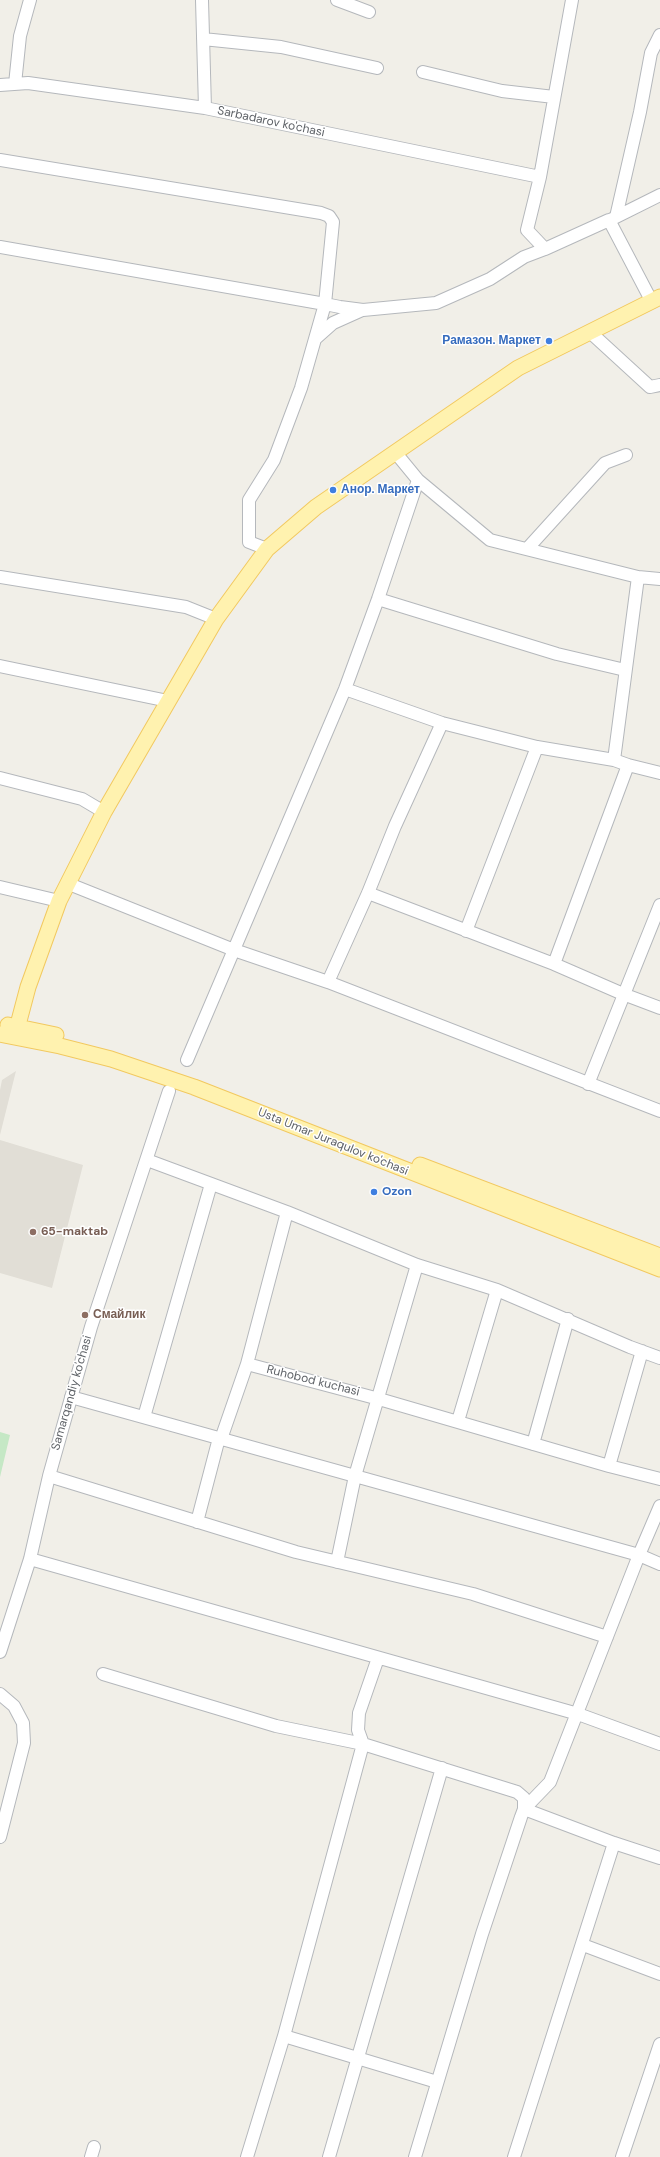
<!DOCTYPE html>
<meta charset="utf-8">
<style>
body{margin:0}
canvas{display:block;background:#f1efe8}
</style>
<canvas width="660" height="2157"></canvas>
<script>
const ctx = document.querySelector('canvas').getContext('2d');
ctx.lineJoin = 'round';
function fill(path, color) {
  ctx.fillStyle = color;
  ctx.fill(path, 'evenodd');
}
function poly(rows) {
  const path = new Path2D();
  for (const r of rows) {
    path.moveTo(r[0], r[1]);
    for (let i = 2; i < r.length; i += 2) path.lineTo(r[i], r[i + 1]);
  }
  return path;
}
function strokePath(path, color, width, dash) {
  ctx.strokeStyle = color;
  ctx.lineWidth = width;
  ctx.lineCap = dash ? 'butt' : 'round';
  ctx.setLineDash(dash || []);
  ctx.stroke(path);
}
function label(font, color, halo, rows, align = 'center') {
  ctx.font = font + ' "DM Sans",sans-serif';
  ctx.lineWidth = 3;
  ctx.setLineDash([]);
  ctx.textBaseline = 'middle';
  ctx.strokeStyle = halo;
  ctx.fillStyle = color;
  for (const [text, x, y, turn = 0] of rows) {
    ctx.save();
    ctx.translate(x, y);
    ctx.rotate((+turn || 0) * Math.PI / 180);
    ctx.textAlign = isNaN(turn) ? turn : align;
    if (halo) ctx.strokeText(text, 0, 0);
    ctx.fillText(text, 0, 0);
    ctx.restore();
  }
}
fill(poly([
 [16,1071,0,1135,0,1090,2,1080],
 [0,1140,83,1165,52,1288,0,1273]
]), '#e1ded6');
fill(poly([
 [0,1432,10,1435,0,1477]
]), '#c5e8c5');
const minor = poly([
 [202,0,205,108],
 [337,0,369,12],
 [572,0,540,177,527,230,545,249,609,220,652,302],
 [203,39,281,47,377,68],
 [423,72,502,91,554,97],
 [15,84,20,36,30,0],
 [0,85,28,83,205,108,540,177],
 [0,160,321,213,329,216,333,222,325,304,340,307,363,310,436,303,490,279,524,257,545,249],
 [616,217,640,112,651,53,660,35],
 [612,219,660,195],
 [0,247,325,304,301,388,274,460,249,500,249,542,267,549],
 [590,332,650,387,660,385],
 [315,339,333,323,362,310],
 [395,452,418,480,490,540,638,577,660,579],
 [527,549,605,463,626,455],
 [0,577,186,607,216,619],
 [378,599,557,654,625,670],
 [0,666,168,701],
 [345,689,442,723,537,747,614,760,628,765,660,773],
 [614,760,638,577],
 [0,778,82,799,104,812],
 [69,884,234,950,328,982,660,1111],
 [0,887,59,901],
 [368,893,554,964,623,994,660,1008],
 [466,931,537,747],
 [554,964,628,765],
 [328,982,368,893,395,826,442,723],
 [187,1060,345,689,378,599,418,480],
 [588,1084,660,905],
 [147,1160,287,1212,417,1265,497,1290,630,1347,660,1358],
 [247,1364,379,1399,609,1466,660,1479],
 [71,1397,639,1555,660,1564],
 [144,1417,211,1184],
 [458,1421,497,1290],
 [221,1439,247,1364,287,1212],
 [533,1444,568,1319],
 [609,1466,642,1351],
 [49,1476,296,1552,473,1594,607,1637],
 [197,1522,219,1438],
 [30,1559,578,1714,660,1744],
 [337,1562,355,1476,417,1265],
 [0,1652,30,1559,49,1476,91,1327,169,1091],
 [103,1674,276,1726,363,1744,517,1792,524,1798,524,1809,614,1843,660,1858],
 [0,1694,14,1706,23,1723,24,1743,0,1837],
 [583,1945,660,1974],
 [284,2036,437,2082],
 [91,2157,94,2147],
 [247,2157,284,2036,363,1744,358,1730,359,1713,378,1658],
 [329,2157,442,1768],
 [415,2157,482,1934,521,1817,524,1809,550,1782,639,1555,660,1506],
 [514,2157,614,1843],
 [622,2157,660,2044]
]);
const major = poly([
 [8,1025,56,1035],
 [0,1034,60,1046,111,1059,194,1087,660,1269],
 [15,1036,28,987,59,901,104,812,216,619,267,549,316,507,518,368,660,297],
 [420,1165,660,1256]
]);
strokePath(minor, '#b5b8bc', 14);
strokePath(major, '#f2c960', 17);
strokePath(minor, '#fff', 12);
strokePath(major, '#fff2af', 15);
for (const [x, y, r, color] of [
 [549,341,4,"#3f7fe0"],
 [333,490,4,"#3f7fe0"],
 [374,1192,4,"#3f7fe0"],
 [33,1232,4,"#8d6e63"],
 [85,1315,4,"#8d6e63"]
]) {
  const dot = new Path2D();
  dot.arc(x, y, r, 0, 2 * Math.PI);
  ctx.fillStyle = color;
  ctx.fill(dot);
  strokePath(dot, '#fff', 1.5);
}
label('12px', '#5f6368', '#fff', [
 ["Sarbadarov ko'chasi",271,122,12],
 ["Usta Umar Juraqulov ko'chasi",333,1142,22],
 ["Ruhobod kuchasi",313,1381,14],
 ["Samarqandiy ko'chasi",72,1393,-74]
]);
label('bold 12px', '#366cbe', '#fff', [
 ["Рамазон. Маркет",541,341,"right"],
 ["Анор. Маркет",341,490],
 ["Ozon",382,1192]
], 'left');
label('bold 12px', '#785e54', '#fff', [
 ["65-maktab",41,1232],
 ["Смайлик",93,1315]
], 'left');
</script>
